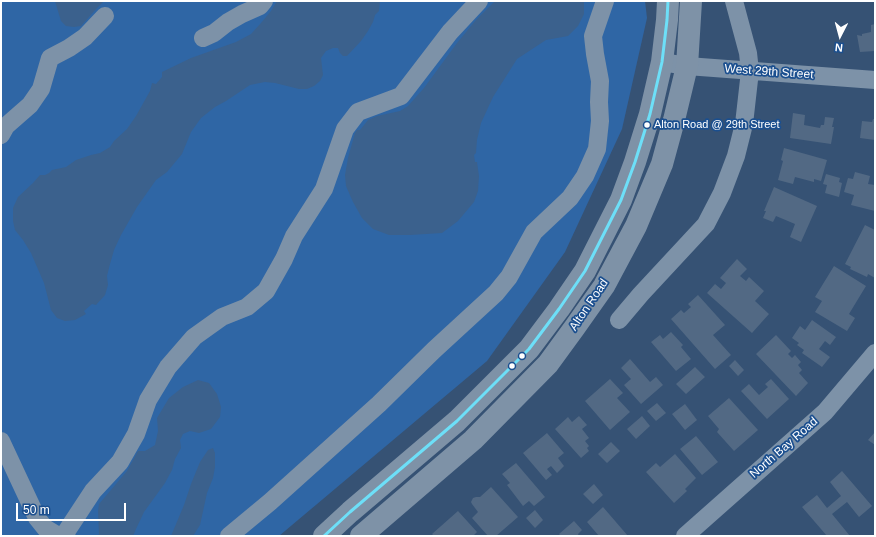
<!DOCTYPE html>
<style>
body{margin:0}
#map{position:relative;width:876px;height:537px;overflow:hidden;background:#365274;font-family:Arial,sans-serif}
canvas{display:block}
.frame{position:absolute;inset:0;border:2px solid #fff;pointer-events:none}
.north{position:absolute;left:820px;top:16px;width:40px;height:40px;-webkit-text-stroke:3px #1b4f8f;paint-order:stroke;rotate:186deg;font-size:11px;font-weight:700;line-height:16px;text-align:center;color:#fff}
.north::after{content:'';display:block;margin:auto;width:14px;height:18px;background:#fff;clip-path:polygon(50% 0,100% 100%,50% 72%,0 100%)}
.scale{position:absolute;left:16px;top:503px;width:110px;height:18px;box-sizing:border-box;border:2px solid #fff;border-top:0;padding-left:5px;font-size:12px;line-height:14px;white-space:nowrap;color:#fff;-webkit-text-stroke:3px #1b4f8f;paint-order:stroke}
</style>
<div id="map">
<canvas width="876" height="537"></canvas>
<div class="frame"></div>
<div class="north">N</div>
<div class="scale">50 m</div>
</div>
<script>
const ctx = document.querySelector('canvas').getContext('2d');
ctx.lineJoin = 'round';
function fill(path, color) {
  ctx.fillStyle = color;
  ctx.fill(path, 'evenodd');
}
function poly(rows) {
  const path = new Path2D();
  for (const r of rows) {
    path.moveTo(r[0], r[1]);
    for (let i = 2; i < r.length; i += 2) path.lineTo(r[i], r[i + 1]);
  }
  return path;
}
function strokePath(path, color, width, dash) {
  ctx.strokeStyle = color;
  ctx.lineWidth = width;
  ctx.lineCap = dash ? 'butt' : 'round';
  ctx.setLineDash(dash || []);
  ctx.stroke(path);
}
function label(font, color, halo, rows, align = 'center') {
  ctx.font = font + ' Arial,sans-serif';
  ctx.lineWidth = 3.5;
  ctx.setLineDash([]);
  ctx.textBaseline = 'middle';
  ctx.strokeStyle = halo;
  ctx.fillStyle = color;
  for (const [text, x, y, turn = 0] of rows) {
    ctx.save();
    ctx.translate(x, y);
    ctx.rotate((+turn || 0) * Math.PI / 180);
    ctx.textAlign = isNaN(turn) ? turn : align;
    if (halo) ctx.strokeText(text, 0, 0);
    ctx.fillText(text, 0, 0);
    ctx.restore();
  }
}
fill(poly([
 [1,1,645,1,647,18,622,129,565,252,487,361,279,536,1,536]
]), '#2f66a5');
fill(poly([
 [55,1,104,1,96,9,81,26,74,27,66,26,61,21],
 [277,1,380,1,379,11,375,15,373,22,368,31,361,41,347,56,343,56,340,53,338,48,333,48,326,51,321,58,323,75,320,81,314,86,307,89,299,89,275,83,265,82,250,85,226,101,215,107,201,118,191,132,182,154,167,172,156,180,137,207,121,235,114,250,110,264,107,276,108,285,105,295,96,305,92,304,84,311,86,314,75,320,65,321,57,318,51,310,44,283,31,253,23,240,15,230,13,221,13,208,18,197,33,183,40,175,45,175,49,173,52,170,66,167,76,160,91,155,100,153,110,147,114,141,127,129,136,116,150,91,152,83,156,84,162,77,162,72,191,58,236,42,251,34,261,23,271,11],
 [495,1,584,1,584,14,578,26,568,36,546,40,517,59,493,97,481,123,477,140,476,153,474,155,475,162,477,162,479,176,478,191,474,202,458,221,442,233,410,235,389,235,373,229,362,218,353,202,346,186,345,175,348,158,355,133,357,130,360,130,368,120,377,116,400,111,408,106,424,88,457,43,476,20],
 [198,380,209,383,217,394,221,407,220,417,211,429,199,433,190,431,183,434,180,440,181,448,175,459,172,470,165,483,144,512,136,529,133,536,98,536,99,534,98,511,99,504,127,471,138,451,145,451,155,445,158,431,157,418,169,398,183,387],
 [213,448,215,453,215,467,213,478,207,493,200,525,193,536,171,536,184,505,191,484,200,462,208,450]
]), '#3b618d');
fill(poly([
 [875,24,875,51,860,52,857,35,862,36,862,34,871,32,871,25],
 [793,113,805,115,804,125,820,128,821,125,824,125,825,117,834,118,832,127,834,127,831,144,790,138],
 [873,119,875,119,875,140,860,138,862,121,872,122],
 [784,148,827,160,821,181,814,179,814,182,795,177,793,184,778,180,783,161,781,160],
 [855,172,870,176,868,184,875,185,875,211,851,205,854,195,844,192,848,178,853,179],
 [826,174,840,178,839,182,842,183,839,197,825,193,827,185,823,184],
 [774,187,817,206,801,242,790,237,795,224,776,216,773,222,763,218,766,211,764,211],
 [865,225,875,230,875,278,868,274,867,277,850,269,851,267,845,264],
 [737,259,747,269,740,276,746,281,749,277,764,291,755,301,769,314,752,333,707,293,715,284,721,289,726,283,720,278],
 [834,266,866,286,849,314,855,318,847,331,815,312,822,301,815,297],
 [698,295,725,325,713,335,731,355,715,369,671,319,681,310,684,313,691,307,688,304],
 [812,320,836,337,830,345,825,341,819,349,830,357,822,367,802,353,804,350,797,345,799,343,792,338,800,326,805,330],
 [671,332,683,345,681,347,691,359,676,371,651,342,660,335,663,339],
 [776,335,791,351,788,354,792,358,795,355,801,362,798,365,802,370,799,373,808,383,796,396,756,354],
 [630,359,650,382,656,377,663,385,641,404,624,385,631,379,621,368],
 [735,360,744,370,738,376,729,366],
 [695,367,705,377,686,394,676,384],
 [610,379,623,393,617,398,630,412,610,430,585,401],
 [771,379,789,399,767,419,741,391,749,384,759,395,768,387,765,384],
 [729,398,758,430,734,451,717,432,719,429,708,416],
 [657,403,666,413,656,421,647,411],
 [685,404,697,420,685,430,672,414],
 [579,416,587,425,582,429,589,438,585,441,589,446,587,448,589,451,581,458,555,429,568,417,572,422],
 [642,416,650,426,636,439,627,429],
 [875,432,875,445,868,440],
 [547,433,564,453,558,458,564,466,557,473,551,466,547,469,552,475,546,480,523,453],
 [696,436,718,462,702,475,680,449],
 [611,442,620,451,607,463,598,454],
 [675,454,696,478,685,489,687,491,674,503,646,472,656,463,660,467],
 [516,463,545,497,534,506,529,501,523,506,507,485,510,483,502,474],
 [842,471,872,506,859,517,847,502,832,514,850,536,827,536,802,507,817,495,827,508,841,496,830,482],
 [594,484,603,495,593,504,583,494],
 [491,487,518,517,496,536,488,536,472,518,478,512,472,504,471,502,473,498,476,497,480,497],
 [603,507,628,536,599,536,587,522],
 [535,510,543,520,535,528,526,518],
 [458,511,477,532,473,536,434,536,432,534],
 [574,521,582,530,578,534,579,536,561,536,559,534]
]), '#526984');
strokePath(poly([
 [203,38,214,33,228,22,242,14,260,6,264,1],
 [662,62,687,66,875,80],
 [1,135,6,126,30,105,41,89,50,58,69,48,85,37,105,16],
 [619,320,641,294,706,224,722,193,736,156,744,124,750,71,748,53,734,1],
 [1,441,37,518,45,528,55,534,65,536],
 [65,536,68,529,93,491,120,462,136,434,148,400,168,367,194,337,222,317,247,307,266,291,284,259,294,236,324,189,345,129,358,112,401,96,450,32,479,1],
 [229,536,270,502,379,404,434,350,496,293,509,277,534,232,570,198,585,176,597,149,600,121,599,102,600,81,595,54,593,36,605,1],
 [685,536,825,412,875,353]
]), '#7d92a8', 18);
strokePath(poly([
 [324,536,350,512,457,421,529,349,559,309,585,271,621,200,635,162,650,114,662,62,667,20,668,1],
 [361,536,473,440,548,364,575,327,604,286,636,226,662,164,674,120,687,66,691,1]
]), '#7e92a7', 22);
strokePath(poly([
 [324,536,350,512,457,421,529,349,559,309,585,271,621,200,635,162,650,114,662,62,667,20,668,1]
]), '#6ddff8', 3);
for (const [x, y, r, color] of [
 [647,125,3.5,"#fff"],
 [522,356,3.5,"#fff"],
 [512,366,3.5,"#fff"]
]) {
  const dot = new Path2D();
  dot.arc(x, y, r, 0, 2 * Math.PI);
  ctx.fillStyle = color;
  ctx.fill(dot);
  strokePath(dot, '#1b4f8f', 1.5);
}
label('11px', '#fff', '#1b4f8f', [
 ["Alton Road @ 29th Street",654,125]
], 'left');
label('12px', '#fff', '#1b4f8f', [
 ["West 29th Street",769,72,4],
 ["Alton Road",589,305,-56],
 ["North Bay Road",784,448,-41]
]);
</script>
